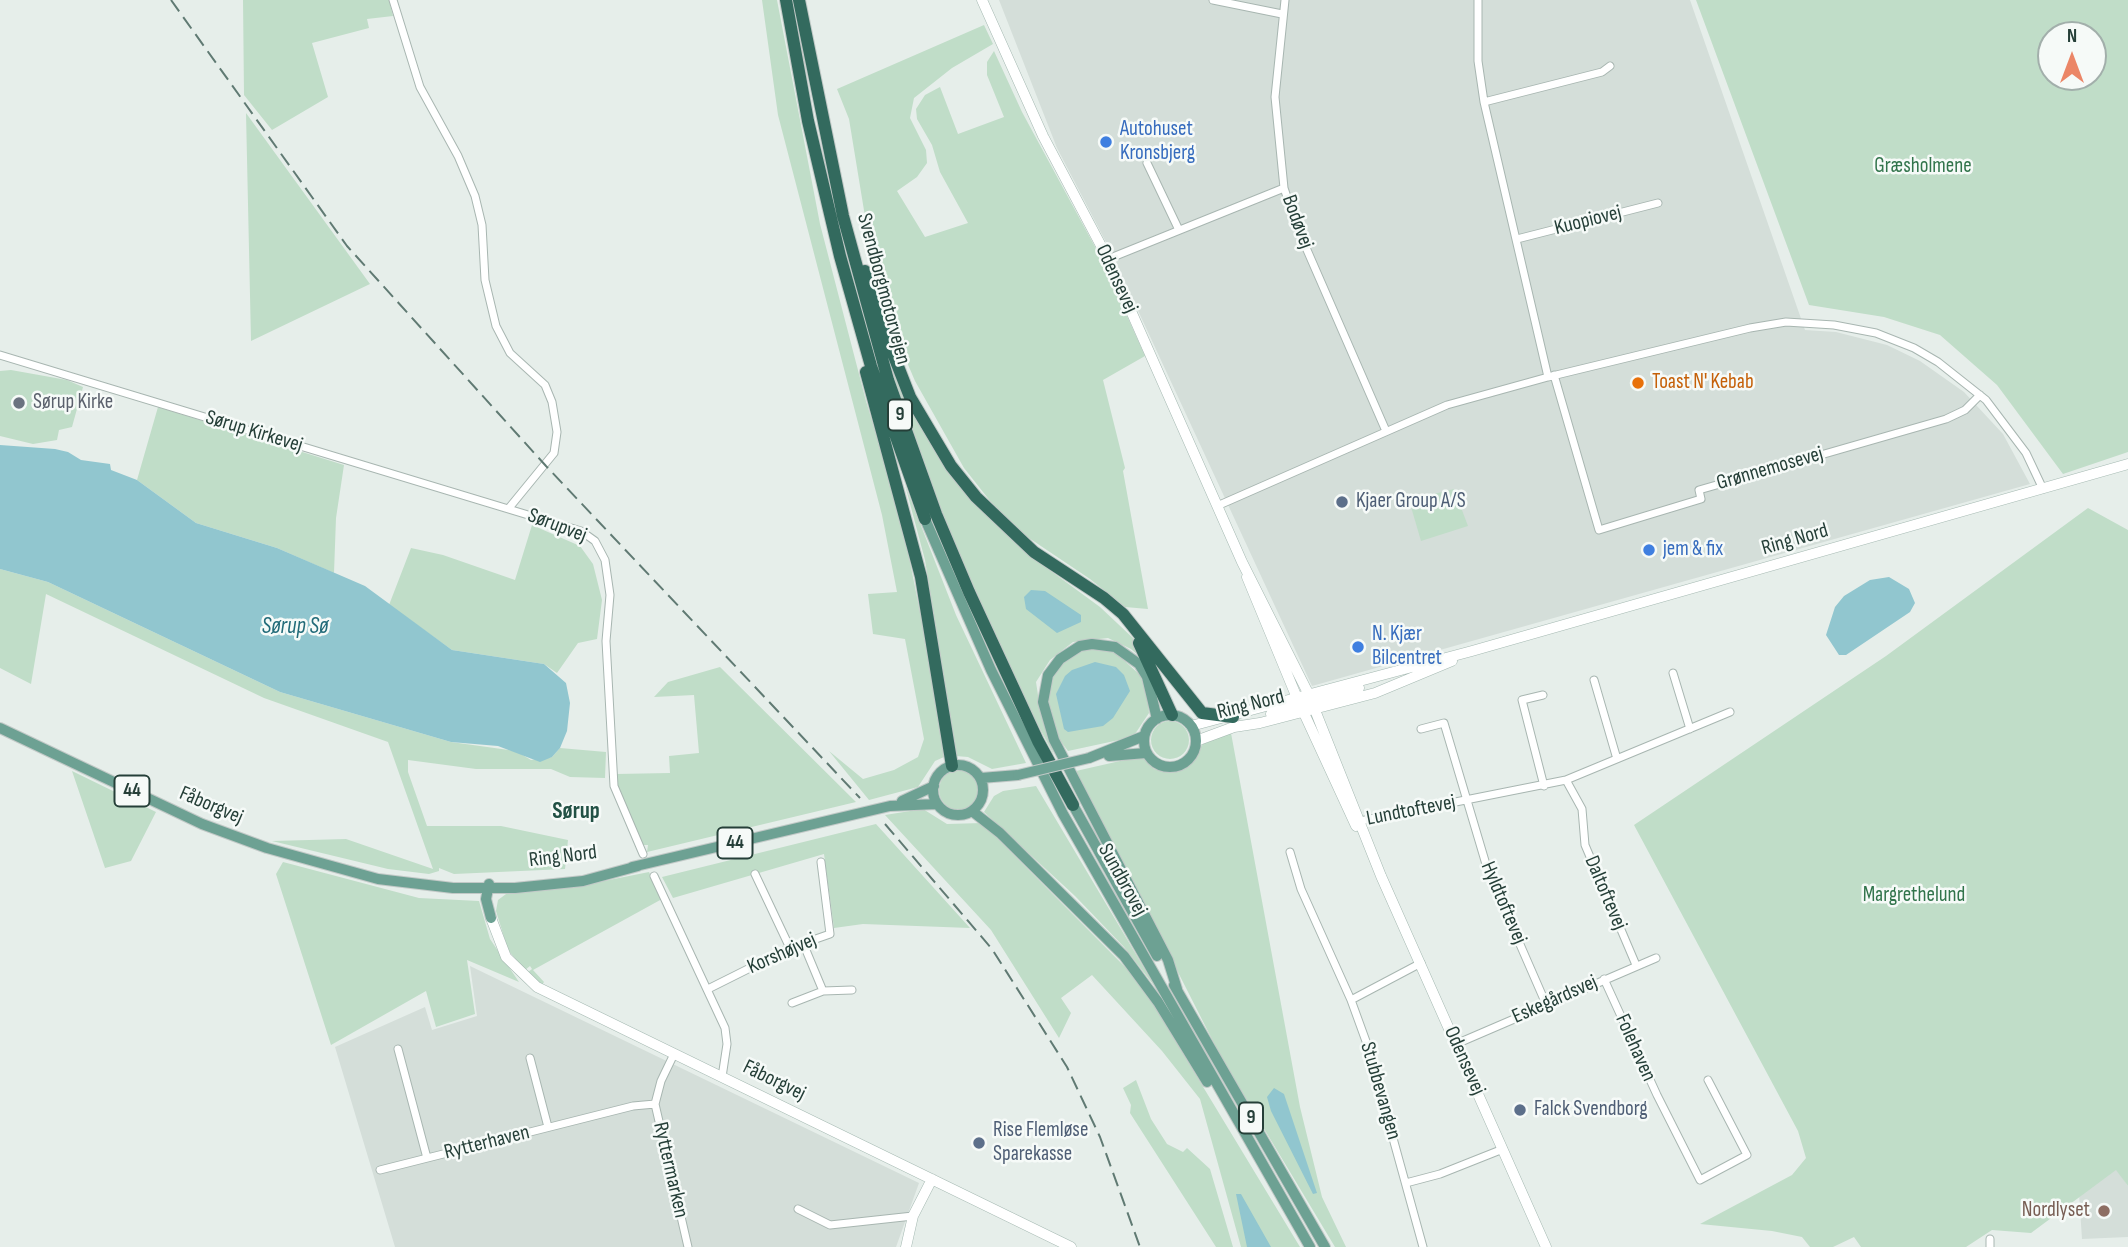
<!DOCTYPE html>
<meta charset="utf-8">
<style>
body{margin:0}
#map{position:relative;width:2128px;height:1247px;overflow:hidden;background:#e6eeea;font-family:"Sofia Sans Condensed",sans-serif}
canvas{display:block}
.north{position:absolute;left:2037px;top:21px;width:70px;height:70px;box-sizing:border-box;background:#f6faf8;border:2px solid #a2afab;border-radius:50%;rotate:0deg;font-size:19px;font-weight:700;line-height:28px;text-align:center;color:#253f38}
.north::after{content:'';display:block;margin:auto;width:24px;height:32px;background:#eb8667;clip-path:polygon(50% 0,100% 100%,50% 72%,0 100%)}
</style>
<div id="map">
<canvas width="2128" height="1247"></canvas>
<div class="north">N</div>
</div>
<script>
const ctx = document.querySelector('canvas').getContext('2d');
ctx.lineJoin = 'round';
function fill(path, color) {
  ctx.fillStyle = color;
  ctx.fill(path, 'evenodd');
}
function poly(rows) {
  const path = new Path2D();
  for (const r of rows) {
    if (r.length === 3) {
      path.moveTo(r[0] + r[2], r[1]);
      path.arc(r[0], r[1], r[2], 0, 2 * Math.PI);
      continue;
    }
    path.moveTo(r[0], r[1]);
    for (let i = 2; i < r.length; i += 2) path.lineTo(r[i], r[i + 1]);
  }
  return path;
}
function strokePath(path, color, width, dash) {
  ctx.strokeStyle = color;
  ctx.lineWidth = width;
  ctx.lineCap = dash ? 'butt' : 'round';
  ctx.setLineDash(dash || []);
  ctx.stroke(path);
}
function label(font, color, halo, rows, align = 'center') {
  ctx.font = font + ' "Sofia Sans Condensed",sans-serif';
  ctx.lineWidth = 5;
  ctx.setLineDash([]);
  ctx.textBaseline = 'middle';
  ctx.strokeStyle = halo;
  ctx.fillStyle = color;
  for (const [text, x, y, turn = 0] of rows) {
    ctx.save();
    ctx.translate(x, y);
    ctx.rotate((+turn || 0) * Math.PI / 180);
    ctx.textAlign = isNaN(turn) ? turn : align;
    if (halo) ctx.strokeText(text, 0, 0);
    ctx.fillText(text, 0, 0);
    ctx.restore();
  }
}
fill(poly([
 [999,0,1690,0,1805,330,1836,332,1887,345,1920,361,1964,392,2003,434,2030,484,1312,686,1109,248,1057,148],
 [470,966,919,1183,896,1247,395,1247,335,1047,425,1007,432,1030,477,1016],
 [2102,1147,2128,1186,2128,1237,2082,1239,2077,1163]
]), '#d4ded9');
fill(poly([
 [243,0,389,0,393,16,367,19,369,28,312,43,328,97,272,130,244,95],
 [762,0,777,0,820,224,866,401,900,512,934,682,944,757,935,761,918,787,869,800,829,751,863,779,894,770,918,757,924,739,905,639,873,634,868,594,897,592,882,515,778,115],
 [1696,0,2128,0,2128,452,2063,474,1997,385,1940,335,1884,317,1809,305],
 [2093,35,2093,77,2051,77,2051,35],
 [984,25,993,44,952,68,914,98,910,118,926,150,927,163,917,177,897,191,925,237,968,223,940,172,932,145,917,119,916,109,925,95,940,87,958,134,1004,117,987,75,987,62,994,51,1022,112,1100,256,1145,356,1103,380,1125,468,1123,471,1148,609,1125,607,1090,579,1023,534,998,511,964,468,915,381,895,334,871,253,849,119,837,89],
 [246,113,370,284,251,341],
 [11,370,67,380,83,387,72,427,59,430,57,440,33,444,0,436,0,371],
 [895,373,917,418,1025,552,1100,607,1134,639,1147,663,1131,649,1108,638,1073,642,1050,660,1036,682,1041,715,1054,755,1023,697,941,513,891,374],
 [158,407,344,465,336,518,334,573,277,548,196,523,137,480],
 [905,485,956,615,1026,763,992,769,968,757,956,756,925,560],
 [1454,489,1468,526,1421,541,1409,500],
 [2088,508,2128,530,2128,1186,2116,1170,2031,1233,1992,1230,1966,1247,1861,1247,1854,1237,1833,1247,1810,1247,1802,1237,1772,1231,1700,1224,1792,1175,1806,1158,1798,1131,1634,825,1886,656],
 [532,525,580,546,593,564,602,600,597,639,578,643,557,673,544,664,452,650,389,605,411,548,443,555,515,580],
 [0,569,48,582,280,692,451,742,516,751,531,760,552,757,560,748,606,752,605,778,570,777,551,769,476,769,408,760,408,772,427,826,501,826,568,840,565,869,454,874,439,868,439,871,429,874,388,869,272,841,346,839,433,869,388,742,264,698,46,594,31,684,0,668],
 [1097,647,1116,653,1140,675,1147,694,1149,713,1133,737,1068,751,1059,739,1048,702,1052,679,1061,665,1080,651],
 [720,667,856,802,647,852,648,845,643,845,619,794,616,774,670,773,669,756,699,753,694,695,654,697,668,682],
 [1170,740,19],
 [1231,733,1300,1107,1322,1197,1346,1247,1335,1247,1221,1057,1076,771,1142,756,1154,769,1176,772,1188,766,1203,744],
 [959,790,20],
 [72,771,156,812,131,861,105,868],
 [1036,786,1156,988,1124,947,1075,896,984,812,994,796,1003,791],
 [923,809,947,824,982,823,1139,981,1300,1247,1241,1247,1200,1099,1162,1051,1092,975,1061,998,1071,1013,1059,1038,991,930,885,815],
 [876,824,970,928,863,924,834,928,824,854,673,898,662,877],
 [283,862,419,898,479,901,490,939,519,982,467,960,475,1014,436,1027,426,991,331,1045,276,874],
 [649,872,662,899,533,970,544,982,542,985,527,973,532,969,530,966,525,970,508,950,496,911,498,900,506,894,574,887],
 [1136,1080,1151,1119,1167,1144,1183,1152,1187,1148,1210,1169,1233,1247,1216,1247,1130,1113,1131,1105,1123,1088]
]), '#c0ddc8');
fill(poly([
 [0,445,55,449,68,452,81,460,110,464,111,470,137,480,196,523,277,548,365,586,452,650,544,664,566,683,570,703,567,731,560,748,552,757,540,762,498,746,451,742,280,692,48,582,0,569],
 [1889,577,1909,589,1915,603,1910,612,1846,655,1839,655,1826,635,1835,607,1844,596,1870,580],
 [1031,590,1045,591,1081,615,1081,622,1057,633,1026,609,1024,597],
 [1095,662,1116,667,1124,675,1130,691,1113,718,1103,726,1068,732,1064,729,1056,694,1065,676,1072,670],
 [1274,1088,1284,1094,1317,1193,1313,1194,1271,1111,1267,1097],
 [1236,1194,1241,1194,1271,1247,1247,1247]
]), '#91c6cf');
const street = poly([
 [393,0,420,87,458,156,475,196,482,225,485,280,496,326,510,353,545,385,552,402,557,432,554,453,509,508],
 [1213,0,1282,14],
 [1285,0,1275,97,1284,188,1297,227,1386,431],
 [1478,0,1478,61,1484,102,1548,377],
 [1484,102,1602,72,1610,66],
 [1147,163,1178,228],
 [1517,239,1658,203],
 [1108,259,1284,188],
 [0,355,581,531,595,541,605,560,610,595,606,641,614,786,643,854],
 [1554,375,1599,530,1701,499,1699,490,1946,419,1965,410,1980,395],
 [1217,506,1447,405,1548,377,1750,328,1786,322,1834,325,1876,333,1914,348,1938,362,1986,400,2026,453,2043,489],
 [1673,673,1690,729],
 [1594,680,1617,759],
 [1543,695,1522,700,1544,786],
 [1421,729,1444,723,1488,871,1546,1004],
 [1566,780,1582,809,1585,845,1636,965],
 [1355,822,1566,780,1730,712],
 [1290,852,1301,889,1351,1000,1367,1044,1423,1247],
 [755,874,790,948],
 [654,876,725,1028,727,1044,722,1077],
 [803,943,823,991],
 [1604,979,1657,1095,1700,1180,1747,1155,1708,1080],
 [708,989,790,948,830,934,821,862],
 [1351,1000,1421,963],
 [792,1003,823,991,852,990],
 [1456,1044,1656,958],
 [398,1049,427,1158],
 [674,1054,661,1081,655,1104,688,1247],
 [530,1058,548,1127],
 [380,1170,633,1106,655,1104],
 [1406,1183,1440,1174,1503,1149],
 [798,1209,830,1225,913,1216],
 [1990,1239,1990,1247]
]);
const secondary = poly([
 [982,0,1043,136,1108,259,1242,562,1309,695,1381,876,1546,1247],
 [1247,577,1297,698,1356,826],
 [1307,706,1359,688],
 [1271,714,1306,702],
 [1191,726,1472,651,2128,464],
 [1196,741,1234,727,1260,723,1375,693,1452,661],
 [491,918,506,957,537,987,1071,1247],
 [906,1247,913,1216,932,1179]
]);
const primary = poly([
 [925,519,991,670,1063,814,1310,1247],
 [1170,741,26],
 [1157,719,1147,677,1139,664,1115,647,1092,644,1080,646,1060,659,1048,675,1043,702,1054,740,1168,960,1177,989],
 [0,728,202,824,267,848,378,879,453,888,515,888,583,881,638,866],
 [1109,756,1146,753],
 [1089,758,1144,736],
 [958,790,25],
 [981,778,1018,775],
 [902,801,934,786],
 [1073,805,1157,956],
 [972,811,1000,833,1124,956,1158,1002,1207,1082],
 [632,867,890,806,937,804],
 [489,884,486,899,491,918],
 [1174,985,1325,1247]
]);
const highway = poly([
 [786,0,808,121,840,256,871,366,925,519],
 [799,0,843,216,888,380,936,514,969,592,1038,741,1073,805],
 [865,271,881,323,910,397,951,466,976,497,1034,552,1104,598,1123,614,1202,713,1233,717],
 [866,372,921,577,952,766],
 [1139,643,1172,715]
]);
strokePath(street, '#a8b6b1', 9);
strokePath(secondary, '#a5b9b2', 11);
strokePath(primary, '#c2c9c7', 12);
strokePath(highway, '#c2c9c7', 14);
strokePath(street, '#fff', 7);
strokePath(secondary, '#fff', 10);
strokePath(primary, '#6da193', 10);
strokePath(highway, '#336a5e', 12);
strokePath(poly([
 [171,0,347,246,546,466,860,798],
 [885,824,992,949,1067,1067,1100,1137,1140,1247]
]), '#607a73', 2, [14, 7]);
const primaryBridge = poly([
 [1018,775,1089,758]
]);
strokePath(primaryBridge, '#c2c9c7', 12, []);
strokePath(primaryBridge, '#6da193', 10);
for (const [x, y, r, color] of [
 [1106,142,7,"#3f7fe0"],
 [1638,383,7,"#e8710a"],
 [19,403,7,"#6b7280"],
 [1342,502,7,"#5c6f8a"],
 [1649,550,7,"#3f7fe0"],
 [1358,647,7,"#3f7fe0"],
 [1520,1110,7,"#5c6f8a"],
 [979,1143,7,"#5c6f8a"],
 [2104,1211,7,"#8d6e63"]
]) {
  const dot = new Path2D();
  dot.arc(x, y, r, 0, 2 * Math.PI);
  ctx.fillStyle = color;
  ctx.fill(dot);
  strokePath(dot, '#f6faf8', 2.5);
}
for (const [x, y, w] of [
 [900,415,24],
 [132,791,35],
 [735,843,35],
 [1251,1118,24]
]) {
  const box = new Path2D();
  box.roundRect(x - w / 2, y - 15.5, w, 31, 5);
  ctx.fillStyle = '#f6faf8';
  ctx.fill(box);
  strokePath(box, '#253f38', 2);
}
label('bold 19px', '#253f38', null, [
 ["9",900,415],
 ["44",132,791],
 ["44",735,843],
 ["9",1251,1118]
]);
label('21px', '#366cbe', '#f6faf8', [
 ["Autohuset",1120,130],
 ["Kronsbjerg",1120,154],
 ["jem & fix",1663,550],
 ["N. Kjær",1372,635],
 ["Bilcentret",1372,659]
], 'left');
label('21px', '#31744b', '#f6faf8', [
 ["Græsholmene",1923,167],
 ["Margrethelund",1914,896]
]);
label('21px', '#253f38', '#f6faf8', [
 ["Kuopiovej",1588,221,-14],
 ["Bodøvej",1297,222,70],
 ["Odensevej",1116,279,65],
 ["Svendborgmotorvejen",883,289,75],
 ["Sørup Kirkevej",254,432,17],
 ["Grønnemosevej",1770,469,-16],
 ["Sørupvej",557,526,21],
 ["Ring Nord",1795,540,-16],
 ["Ring Nord",1251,705,-14],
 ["Fåborgvej",211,806,23],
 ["Lundtoftevej",1411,811,-11],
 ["Ring Nord",563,857,-7],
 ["Sundbrovej",1122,880,61],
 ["Daltoftevej",1605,893,67],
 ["Hyldtoftevej",1503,903,67],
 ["Korshøjvej",782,954,-24],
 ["Eskegårdsvej",1555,1000,-24],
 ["Folehaven",1635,1048,66],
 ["Odensevej",1464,1061,66],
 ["Fåborgvej",774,1081,26],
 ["Stubbevangen",1380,1091,74],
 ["Rytterhaven",487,1143,-14],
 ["Ryttermarken",670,1170,77]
]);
label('21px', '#c56008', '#f6faf8', [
 ["Toast N' Kebab",1652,383]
], 'left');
label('21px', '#5b616d', '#f6faf8', [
 ["Sørup Kirke",33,403]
], 'left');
label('21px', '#4e5e75', '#f6faf8', [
 ["Kjaer Group A/S",1356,502],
 ["Falck Svendborg",1534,1110],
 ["Rise Flemløse",993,1131],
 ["Sparekasse",993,1155]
], 'left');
label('21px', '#785e54', '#f6faf8', [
 ["Nordlyset",2090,1211]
], 'right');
label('italic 23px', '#226b79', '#f6faf8', [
 ["Sørup Sø",295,627]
]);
label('bold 23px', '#225145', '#f6faf8', [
 ["Sørup",576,812]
]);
</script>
